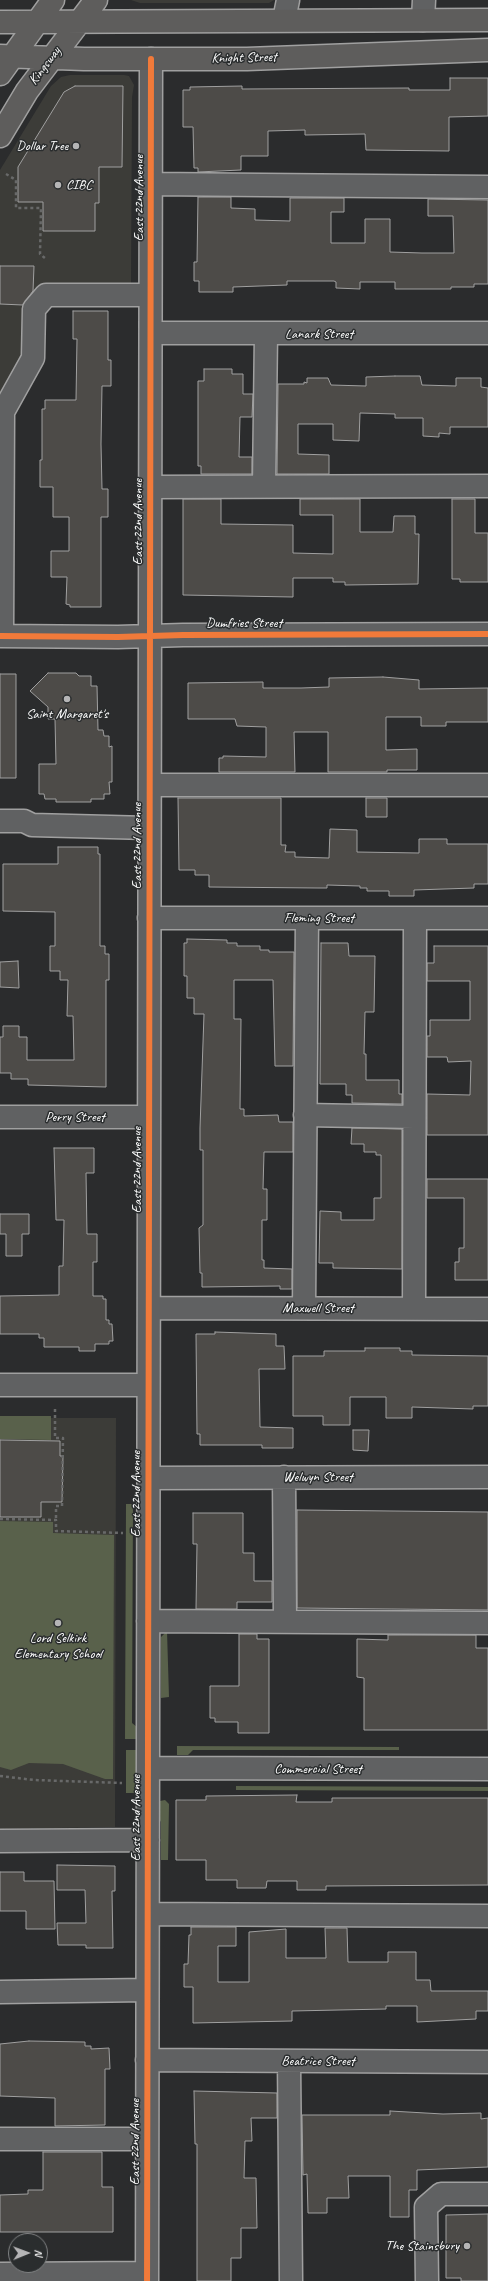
<!DOCTYPE html>
<style>
body{margin:0}
#map{position:relative;width:488px;height:2281px;overflow:hidden;background:#2b2c2d;font-family:Caveat,sans-serif}
canvas{display:block}
.north{position:absolute;left:8px;top:2233px;width:40px;height:40px;box-sizing:border-box;background:#2a2d2e;border:1px solid #7f8182;border-radius:50%;rotate:89deg;font-size:11px;font-weight:700;line-height:16px;text-align:center;color:#fff}
.north::after{content:'';display:block;margin:auto;width:14px;height:18px;background:#b5b5b6;clip-path:polygon(50% 0,100% 100%,50% 72%,0 100%)}
</style>
<div id="map">
<canvas width="488" height="2281"></canvas>
<div class="north">N</div>
</div>
<script>
const ctx = document.querySelector('canvas').getContext('2d');
ctx.lineJoin = 'round';
function fill(path, color) {
  ctx.fillStyle = color;
  ctx.fill(path, 'evenodd');
}
function poly(rows) {
  const path = new Path2D();
  for (const r of rows) {
    path.moveTo(r[0], r[1]);
    for (let i = 2; i < r.length; i += 2) path.lineTo(r[i], r[i + 1]);
  }
  return path;
}
function strokePath(path, color, width, dash) {
  ctx.strokeStyle = color;
  ctx.lineWidth = width;
  ctx.lineCap = dash ? 'butt' : 'round';
  ctx.setLineDash(dash || []);
  ctx.stroke(path);
}
function label(font, color, halo, rows, align = 'center') {
  ctx.font = font + ' Caveat,sans-serif';
  ctx.lineWidth = 3;
  ctx.setLineDash([]);
  ctx.textBaseline = 'middle';
  ctx.strokeStyle = halo;
  ctx.fillStyle = color;
  for (const [text, x, y, turn = 0] of rows) {
    ctx.save();
    ctx.translate(x, y);
    ctx.rotate((+turn || 0) * Math.PI / 180);
    ctx.textAlign = isNaN(turn) ? turn : align;
    if (halo) ctx.strokeText(text, 0, 0);
    ctx.fillText(text, 0, 0);
    ctx.restore();
  }
}
fill(poly([
 [131,0,274,0,269,3,140,3],
 [70,75,124,75,129,76,134,85,132,97,131,286,43,287,24,358,0,392,0,170,51,86,61,77],
 [0,1418,116,1418,115,1827,0,1829]
]), '#3c3c38');
fill(poly([
 [0,1416,51,1416,51,1440,0,1439],
 [126,1504,133,1504,132,1723,137,1727,137,1739,125,1739],
 [0,1521,53,1522,53,1533,114,1535,113,1779,105,1779,63,1764,29,1763,11,1770,0,1767],
 [167,1631,169,1697,161,1698,161,1637],
 [177,1746,399,1747,399,1750,193,1750,188,1755,177,1755],
 [126,1750,136,1750,136,1793,126,1793],
 [236,1786,488,1787,488,1791,236,1790],
 [165,1800,169,1804,168,1860,161,1860,161,1822,157,1816,155,1802]
]), '#59614b');
const building = poly([
 [450,78,488,78,488,116,449,117,449,151,366,150,365,134,305,135,305,130,268,131,268,156,241,156,241,170,198,172,198,168,194,168,193,127,183,127,183,90,190,90,190,87,242,86,242,89,409,88,409,90,450,90,450,78],
 [75,86,123,86,122,167,99,167,99,203,95,203,95,231,43,231,43,202,18,202,18,167,64,92,75,86],
 [198,197,231,197,231,208,255,209,255,220,290,221,290,198,344,198,344,212,331,212,331,243,365,243,365,219,390,219,390,252,422,253,454,253,453,216,428,216,428,199,488,200,488,284,474,284,474,287,451,287,451,289,395,289,395,282,360,282,360,289,336,288,336,282,334,281,287,281,287,285,233,287,233,292,199,292,199,281,194,281,194,262,197,262,198,197],
 [0,266,34,266,33,291,23,305,0,304,0,266],
 [73,311,108,311,108,360,111,360,111,386,102,386,101,444,102,489,108,489,108,517,101,517,101,607,70,607,70,605,66,604,67,577,51,577,51,551,69,551,69,517,53,517,53,487,40,487,40,460,42,460,42,409,45,409,45,400,76,400,77,339,73,339,73,311],
 [204,369,232,369,232,374,243,374,243,394,253,394,252,417,240,417,239,457,252,457,252,474,201,474,201,466,198,466,198,381,204,381,204,369],
 [395,376,420,376,422,385,456,386,456,378,481,378,481,387,488,388,488,427,450,427,450,434,439,433,439,437,423,436,423,418,395,418,395,414,360,413,359,441,333,440,333,424,298,424,298,454,329,455,329,474,277,474,278,384,304,384,304,382,307,383,307,378,328,378,331,385,366,386,366,377,395,376],
 [183,499,221,499,221,524,293,525,293,553,333,554,333,515,300,515,300,499,360,499,360,532,393,532,394,516,415,516,415,534,419,534,418,584,345,585,345,582,333,582,333,578,293,578,293,597,183,595,183,499],
 [452,499,475,499,475,533,488,533,488,582,460,582,460,579,452,579,452,499],
 [48,673,76,673,79,676,91,676,91,686,97,686,98,730,103,730,104,736,109,736,109,747,112,746,112,782,109,782,110,794,104,794,104,799,91,799,91,802,56,802,56,799,45,799,44,794,39,794,39,764,56,764,55,719,48,719,48,707,30,691,48,673],
 [0,674,16,674,16,778,0,778,0,674],
 [383,677,419,680,419,689,488,688,488,722,446,722,446,726,421,726,421,717,386,717,386,750,417,749,417,770,387,770,387,772,328,772,328,732,294,732,295,772,219,772,219,758,223,758,223,756,266,757,266,727,237,726,235,719,188,719,188,683,263,682,263,688,301,688,329,687,329,678,383,677],
 [178,798,281,798,281,845,286,845,285,852,295,852,295,857,329,858,330,829,357,830,357,852,419,853,419,839,447,839,447,844,488,844,488,884,474,884,474,888,414,890,414,896,389,896,389,891,367,891,367,888,360,888,360,886,327,885,327,888,318,888,209,887,209,875,195,875,195,870,179,870,178,798],
 [366,798,387,798,387,817,366,817,366,798],
 [58,847,98,847,98,854,100,854,100,946,105,946,105,954,109,954,109,980,106,980,106,1087,28,1085,28,1079,11,1079,11,1073,0,1073,0,1037,3,1037,3,1026,19,1026,19,1037,27,1037,27,1060,74,1060,73,1016,67,1016,68,980,60,980,60,971,50,971,50,946,55,946,55,912,3,911,3,864,58,864,58,847],
 [187,939,227,940,227,943,237,943,237,946,260,946,260,950,269,950,269,952,294,952,293,1066,275,1066,273,980,234,980,234,1019,241,1019,240,1109,244,1109,244,1116,278,1115,279,1122,293,1122,293,1152,264,1152,263,1189,267,1189,267,1220,262,1220,262,1260,264,1260,264,1268,292,1269,292,1289,280,1289,280,1286,202,1287,202,1273,200,1273,199,1228,203,1225,203,1150,200,1150,200,1128,204,1014,194,1014,194,998,187,998,187,976,184,976,184,943,187,943,187,939],
 [321,943,348,943,349,956,375,956,374,1012,365,1012,364,1054,366,1054,366,1080,399,1080,399,1094,402,1094,402,1104,352,1103,352,1095,346,1095,346,1084,320,1084,321,943],
 [434,946,488,946,488,1135,427,1135,427,1094,470,1095,471,1061,448,1062,447,1057,427,1057,427,1036,430,1036,430,1020,470,1020,470,981,427,981,427,963,434,963,434,946],
 [18,961,19,988,0,987,0,962,18,961],
 [352,1128,402,1129,402,1269,333,1268,333,1263,319,1263,320,1211,341,1212,341,1220,374,1220,374,1198,381,1198,381,1155,376,1155,376,1152,364,1152,364,1144,351,1144,352,1128],
 [54,1148,94,1148,94,1173,86,1173,87,1234,97,1234,97,1262,93,1262,93,1296,103,1296,103,1299,106,1299,106,1320,109,1320,109,1324,112,1324,113,1341,109,1341,109,1344,95,1344,95,1351,79,1351,79,1347,44,1347,44,1338,39,1338,39,1334,0,1334,0,1296,59,1295,59,1266,63,1266,64,1220,56,1220,54,1148],
 [427,1179,488,1179,488,1280,455,1280,455,1262,459,1262,459,1248,464,1248,464,1198,427,1198,427,1179],
 [0,1214,29,1214,29,1234,22,1234,22,1256,6,1256,6,1234,0,1234,0,1214],
 [215,1332,276,1334,276,1346,284,1346,285,1369,259,1369,260,1427,293,1428,293,1448,262,1448,262,1445,200,1445,200,1434,197,1434,196,1334,215,1334,215,1332],
 [365,1348,400,1348,400,1351,412,1351,412,1355,488,1356,488,1406,473,1406,473,1409,412,1407,412,1418,386,1418,386,1397,350,1397,350,1425,323,1425,323,1416,293,1416,293,1356,324,1356,324,1351,365,1351,365,1348],
 [353,1430,369,1430,368,1451,353,1450,353,1430],
 [0,1440,60,1441,60,1456,63,1456,62,1502,41,1502,41,1517,0,1517,0,1440],
 [297,1510,488,1512,488,1610,297,1608,297,1510],
 [193,1513,243,1513,243,1553,254,1553,254,1581,272,1581,272,1602,237,1602,237,1609,196,1609,197,1544,193,1544,193,1513],
 [239,1634,257,1634,257,1639,269,1639,269,1733,238,1733,238,1722,215,1722,215,1718,210,1718,210,1686,239,1686,239,1634],
 [388,1635,476,1635,476,1648,488,1648,488,1730,364,1730,364,1678,357,1677,357,1639,388,1640,388,1635],
 [297,1795,296,1802,332,1802,332,1798,488,1798,488,1885,326,1886,326,1890,297,1890,297,1881,267,1881,266,1888,237,1888,237,1880,206,1880,206,1860,176,1860,176,1800,206,1800,206,1796,297,1795],
 [57,1865,115,1866,115,1891,112,1891,113,1948,86,1948,86,1945,58,1945,57,1923,86,1923,85,1890,57,1890,57,1865],
 [0,1872,24,1872,24,1881,54,1881,55,1929,26,1929,26,1911,0,1911,0,1872],
 [191,1927,236,1927,236,1946,218,1946,218,1982,249,1982,249,1932,286,1929,286,1958,326,1958,325,1928,347,1928,348,1962,388,1962,388,1952,416,1952,416,1980,430,1980,431,1991,488,1991,488,2011,476,2011,476,2019,417,2022,417,2006,386,2006,386,2009,292,2011,292,2021,193,2023,193,1987,184,1987,184,1964,188,1964,189,1935,191,1935,191,1927],
 [29,2041,85,2042,85,2046,91,2046,91,2049,109,2048,110,2069,105,2069,105,2125,55,2126,55,2098,0,2096,0,2044,29,2041],
 [194,2091,277,2093,277,2118,251,2118,252,2141,245,2141,244,2178,256,2178,257,2228,241,2228,241,2258,231,2258,231,2281,197,2281,197,2144,195,2144,194,2091],
 [390,2111,443,2114,481,2113,481,2119,488,2118,488,2167,417,2170,417,2190,409,2190,409,2217,390,2217,390,2176,348,2176,349,2198,327,2198,327,2213,308,2213,307,2174,303,2175,302,2115,390,2115,390,2111],
 [43,2152,102,2152,102,2187,113,2187,113,2232,0,2232,0,2195,28,2194,28,2190,43,2190,43,2152],
 [488,2214,488,2281,461,2281,461,2278,446,2278,446,2215,488,2214]
]);
fill(building, '#4d4b48');
strokePath(building, '#a0a0a0', 1);
const minor = poly([
 [284,20,288,0],
 [423,20,424,0],
 [151,184,488,187],
 [151,333,488,333],
 [264,486,266,334],
 [150,487,488,486],
 [0,636,118,637,183,635,488,634],
 [2,636,3,412,33,358,34,309,46,295,150,295],
 [150,785,488,785],
 [0,821,24,821,32,825,149,828],
 [149,918,488,918],
 [305,1115,414,1117],
 [0,1117,149,1117],
 [304,1307,307,918],
 [149,1308,488,1309],
 [414,1308,415,918],
 [0,1385,148,1385],
 [284,1477,285,1621],
 [148,1478,488,1477],
 [148,1621,488,1623],
 [148,1768,488,1769],
 [0,1841,148,1840],
 [148,1914,488,1916],
 [0,1992,147,1990],
 [147,2060,488,2062],
 [289,2061,291,2281],
 [0,2139,147,2139],
 [0,2274,147,2273],
 [147,2281,151,59],
 [427,2281,426,2207,441,2194,488,2194]
]);
const major = poly([
 [0,22,488,20],
 [0,56,84,59,247,59,488,50],
 [0,74,53,0],
 [0,136,27,91,96,0]
]);
strokePath(minor, '#a0a0a0', 25);
strokePath(major, '#a0a0a0', 25);
strokePath(poly([
 [6,174,16,180,16,208,41,208,40,254,46,259],
 [55,1409,55,1438,63,1438,62,1506,56,1506,56,1520],
 [0,1519,56,1520,56,1531,123,1533],
 [0,1776,34,1780,122,1783]
]), '#686969', 2.5, [3, 3]);
strokePath(minor, '#606162', 22);
strokePath(major, '#5e5d5c', 22);
strokePath(poly([
 [0,636,118,637,183,635,488,634],
 [147,2281,151,59]
]), '#f17a3a', 6);
for (const [x, y, r, color] of [
 [76,146,4,"#b5b5b6"],
 [58,185,4,"#b5b5b6"],
 [67,699,4,"#b5b5b6"],
 [58,1623,4,"#b5b5b6"],
 [467,2246,4,"#b5b5b6"]
]) {
  const dot = new Path2D();
  dot.arc(x, y, r, 0, 2 * Math.PI);
  ctx.fillStyle = color;
  ctx.fill(dot);
  strokePath(dot, '#2a2d2e', 1.5);
}
label('14px', '#fff', '#2a2d2e', [
 ["Knight Street",244,58,-1],
 ["Kingsway",45,66,-53],
 ["East 22nd Avenue",139,198,-90],
 ["Lanark Street",319,334],
 ["East 22nd Avenue",138,522,-90],
 ["Dumfries Street",244,623],
 ["East 22nd Avenue",137,846,-90],
 ["Fleming Street",319,918],
 ["Perry Street",75,1117],
 ["East 22nd Avenue",137,1170,-90],
 ["Maxwell Street",318,1308],
 ["Welwyn Street",318,1477],
 ["East 22nd Avenue",136,1494,-90],
 ["Commercial Street",318,1769],
 ["East 22nd Avenue",136,1818,-90],
 ["Beatrice Street",318,2061],
 ["East 22nd Avenue",135,2142,-90]
]);
label('14px', '#fff', '#2a2d2e', [
 ["Dollar Tree",68,146],
 ["CIBC",66,185,"left"],
 ["Saint Margaret's",67,714,"center"],
 ["Lord Selkirk",58,1638,"center"],
 ["Elementary School",58,1654,"center"],
 ["The Stainsbury",459,2246]
], 'right');
</script>
